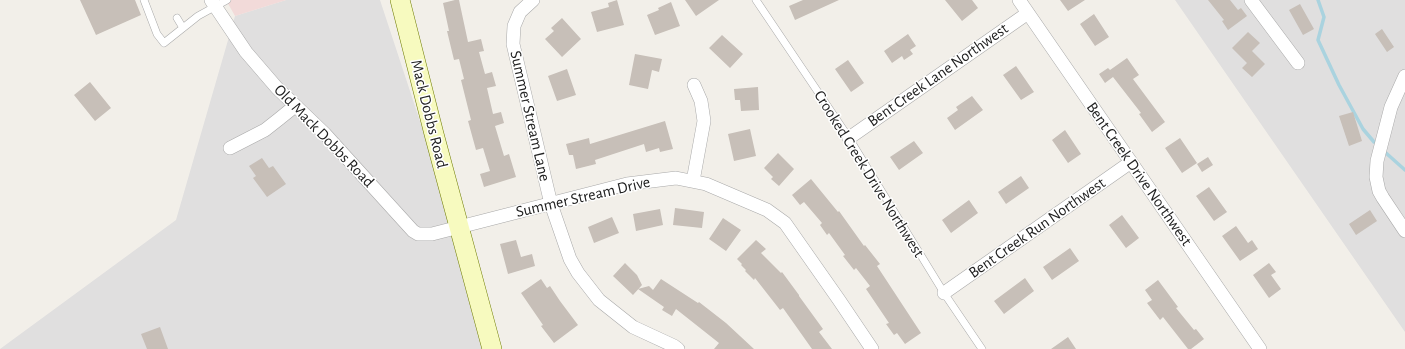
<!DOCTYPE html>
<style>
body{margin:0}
canvas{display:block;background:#f2efe9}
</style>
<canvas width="1405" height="349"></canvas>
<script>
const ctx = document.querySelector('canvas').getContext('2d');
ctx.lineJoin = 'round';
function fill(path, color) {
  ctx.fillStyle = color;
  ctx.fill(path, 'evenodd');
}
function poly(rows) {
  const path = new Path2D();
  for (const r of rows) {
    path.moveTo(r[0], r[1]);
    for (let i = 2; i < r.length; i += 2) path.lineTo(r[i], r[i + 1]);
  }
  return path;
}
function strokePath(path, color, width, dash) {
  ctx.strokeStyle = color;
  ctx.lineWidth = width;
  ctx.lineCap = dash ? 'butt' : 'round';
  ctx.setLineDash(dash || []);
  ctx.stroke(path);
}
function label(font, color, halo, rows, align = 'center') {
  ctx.font = font + ' "Alegreya Sans",sans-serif';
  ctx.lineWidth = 3;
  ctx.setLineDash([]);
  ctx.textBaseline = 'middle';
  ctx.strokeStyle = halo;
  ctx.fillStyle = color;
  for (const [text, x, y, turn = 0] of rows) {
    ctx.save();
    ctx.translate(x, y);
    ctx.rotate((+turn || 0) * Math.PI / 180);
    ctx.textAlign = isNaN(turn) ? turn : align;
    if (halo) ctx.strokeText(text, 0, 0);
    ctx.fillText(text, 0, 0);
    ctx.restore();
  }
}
fill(poly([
 [286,0,380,0,495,349,0,349,176,220,235,16],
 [1175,0,1405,0,1405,332]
]), '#e0dfdf');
fill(poly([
 [226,0,286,0,235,16]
]), '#f2dad9');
strokePath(poly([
 [1318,0,1324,17,1318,40,1339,85,1363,129,1374,142],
 [1386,153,1405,170]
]), '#aad3df', 3.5);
fill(poly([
 [80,0,135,0,141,15,96,35],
 [455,0,459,0,468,42,481,39,484,51,479,52,485,74,492,72,496,86,487,88,493,114,501,112,504,123,495,126,504,156,509,154,516,177,484,187,480,174,490,171,483,148,476,150,468,121,471,120,461,80,464,79,459,59,454,60,447,31,449,31,443,3],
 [617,0,624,25,597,32,591,12,609,7,608,3],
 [685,0,719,0,696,16],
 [803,0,839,0,795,20,789,6],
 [945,0,972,0,978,8,962,21],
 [1060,0,1085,0,1068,11],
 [1208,0,1230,0,1238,10,1241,8,1247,16,1228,30,1222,21,1224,20],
 [671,2,680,26,655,35,647,15,659,10,658,8],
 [1300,4,1314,29,1303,35,1289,10],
 [1094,14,1109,37,1095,46,1080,24],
 [562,18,581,39,562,57,545,39,554,31,551,28],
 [1382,29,1394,47,1387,52,1375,34],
 [1248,32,1260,43,1252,51,1265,64,1252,77,1242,68,1247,63,1232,48],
 [908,34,916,46,910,50,913,54,904,60,902,56,892,63,884,51],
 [722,35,743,54,730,68,709,48],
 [635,54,662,59,659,72,652,70,648,89,629,85],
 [1127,58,1139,75,1133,79,1165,122,1152,132,1139,114,1141,113,1113,77,1105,83,1099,74,1108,68,1110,70],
 [848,60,864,83,851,92,835,69],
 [1016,66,1034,92,1021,100,1003,75],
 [567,69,576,95,557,101,548,76],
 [90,82,111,108,95,121,74,95],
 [758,87,759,110,741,111,740,100,735,100,734,89],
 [972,96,983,110,955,130,947,118,958,110,956,107],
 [1353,112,1362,141,1349,146,1339,116],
 [665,121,673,149,660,152,659,148,646,152,644,144,595,160,596,164,576,169,573,155,569,155,566,144,589,138,590,144],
 [750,129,756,156,734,161,728,134],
 [1065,130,1081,154,1068,163,1052,140],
 [1180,138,1197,163,1182,173,1165,148],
 [914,141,923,153,899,170,890,157],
 [778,153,794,169,779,186,771,179,773,177,764,168],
 [1208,157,1213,165,1202,172,1197,164],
 [262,158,269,168,273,166,286,184,267,197,253,178,256,176,249,166],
 [1021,176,1029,188,1006,204,998,192],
 [811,179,838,212,839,211,864,246,865,245,880,264,877,266,921,333,905,344,897,333,894,335,886,324,889,323,866,289,870,286,856,268,854,270,843,256,845,255,829,233,827,235,820,225,822,223,804,202,800,205,792,195],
 [1209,187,1227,212,1214,221,1196,196],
 [969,200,978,213,951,233,942,220],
 [675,208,704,212,702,228,673,225],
 [660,209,663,225,636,231,633,214],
 [1370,210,1377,221,1356,235,1349,224],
 [1122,215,1139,238,1126,248,1109,225],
 [612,217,619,233,594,243,588,227],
 [723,218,741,230,726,251,709,239],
 [1236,226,1248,243,1252,240,1258,249,1240,261,1222,236],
 [516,240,521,257,532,254,535,266,508,274,500,244],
 [756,240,766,249,761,253,781,273,782,272,799,295,799,296,823,329,819,332,832,349,812,349,783,308,780,310,755,278,754,280,745,271,746,270,741,265,742,264,737,259],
 [1070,248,1079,261,1052,280,1043,267],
 [625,263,637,275,642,285,633,295,613,276],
 [1269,263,1276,272,1271,275,1281,289,1269,298,1253,275],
 [1025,278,1034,291,1004,314,994,301],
 [541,279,547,288,550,286,560,301,578,325,554,343,541,326,543,325,521,293],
 [661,279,698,303,699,302,726,323,754,349,714,349,719,343,676,309,672,316,662,310,664,307,638,289,649,286,653,290],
 [1158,280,1178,307,1176,308,1194,330,1196,329,1204,339,1191,349,1188,349,1163,317,1160,320,1147,303,1152,300,1145,290],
 [160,327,168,349,147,349,141,334],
 [1068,337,1076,349,1051,349]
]), '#c7bfb8');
const lane = poly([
 [144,0,157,34,164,43,198,16,227,0],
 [756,0,849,138,944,293,982,349],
 [177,18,183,28]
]);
const street = poly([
 [211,0,246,52,277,88,325,134,413,231,418,234,432,234,627,184,676,178,706,184,767,210,785,223,839,300,872,349],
 [533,0,520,12,514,26,513,44,551,204,570,259,578,273,599,300,633,327,674,346,678,349],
 [1019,0,1260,349],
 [1251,0,1298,63],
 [1405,76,1391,107,1377,161,1376,177,1379,191,1383,198,1405,231],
 [849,138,1028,13],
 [230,148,265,130,279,119,295,106],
 [693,181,704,121,701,101,694,85],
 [944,293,1131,162]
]);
const secondary = poly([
 [400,0,434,134,492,349]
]);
strokePath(lane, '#a9a9a9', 8);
strokePath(street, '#a9a9a9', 14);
strokePath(secondary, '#707d05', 20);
strokePath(lane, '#fff', 7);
strokePath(street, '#fff', 13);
strokePath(secondary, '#f7fabf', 19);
label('16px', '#222', '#fff', [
 ["Bent Creek Lane Northwest",938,75,-35],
 ["Mack Dobbs Road",429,114,76],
 ["Summer Stream Lane",530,116,77],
 ["Old Mack Dobbs Road",324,136,46],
 ["Crooked Creek Drive Northwest",869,174,58],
 ["Bent Creek Drive Northwest",1139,174,55],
 ["Summer Stream Drive",583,197,-13],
 ["Bent Creek Run Northwest",1037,228,-35]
]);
</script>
